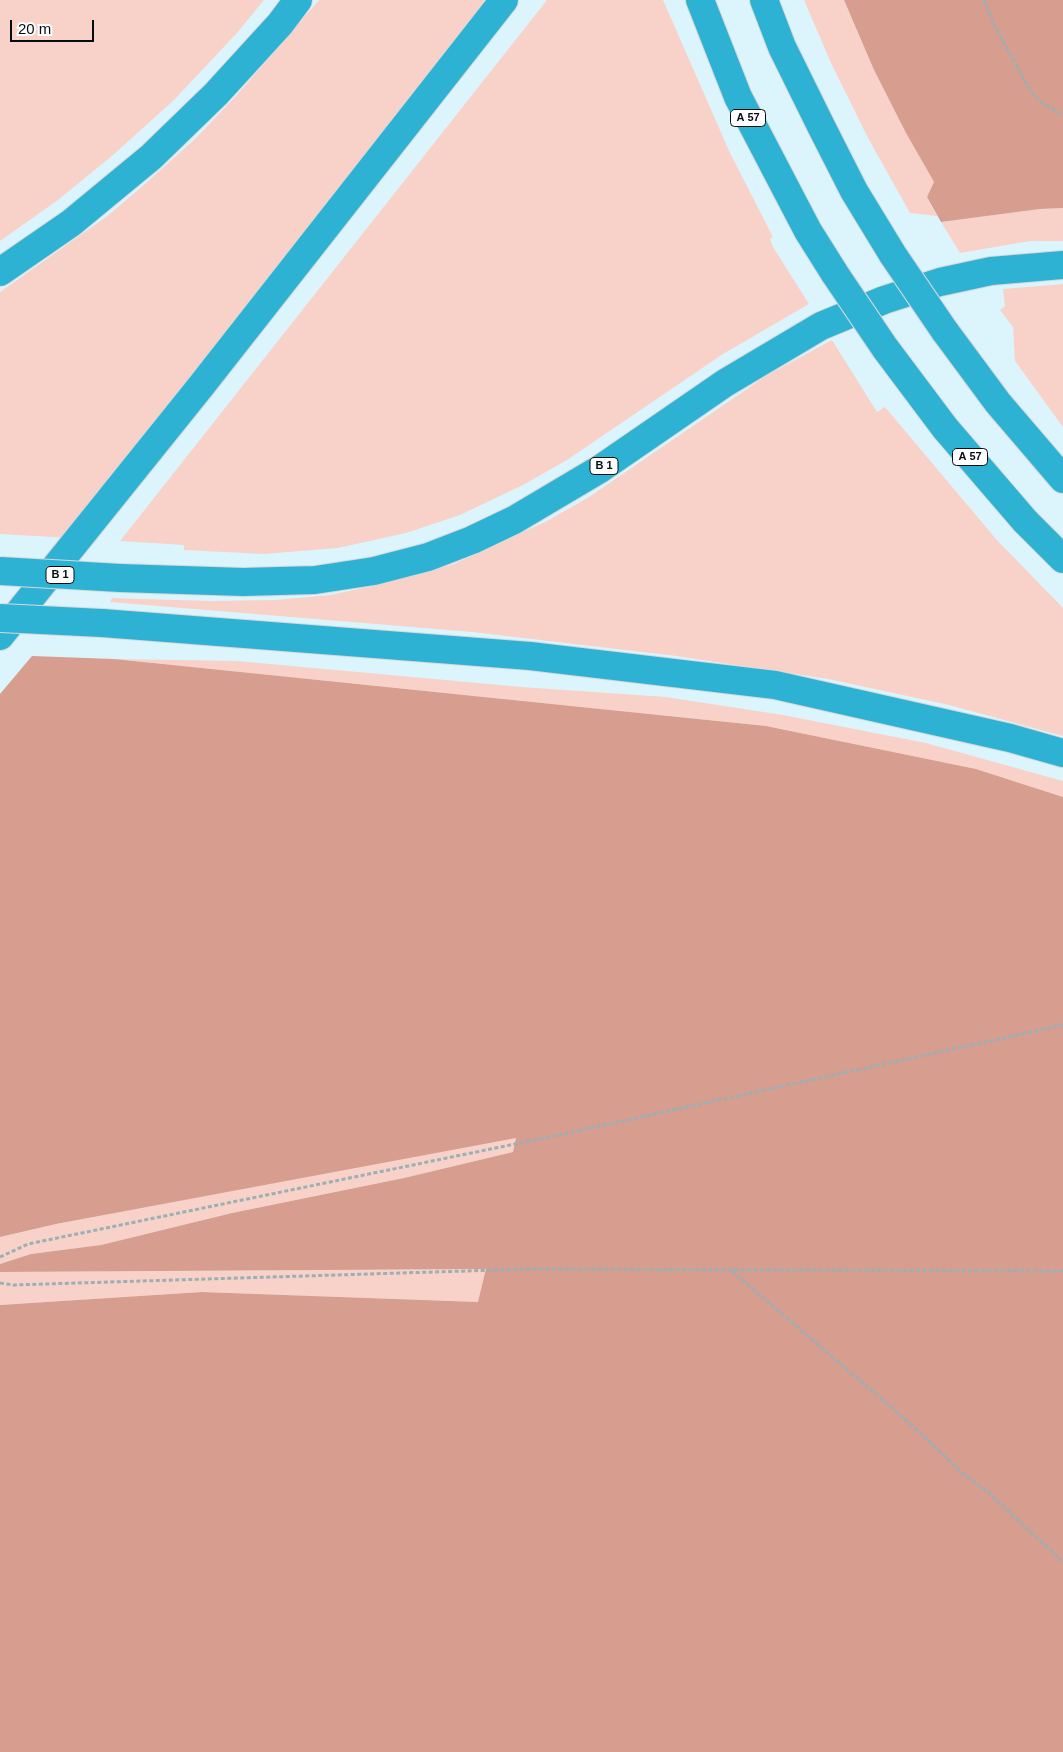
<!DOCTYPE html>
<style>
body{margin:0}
#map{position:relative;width:1063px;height:1752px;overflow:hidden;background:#dcf5fd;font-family:Arial,sans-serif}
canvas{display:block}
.scale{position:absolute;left:10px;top:20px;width:84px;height:22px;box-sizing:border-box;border:2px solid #040d11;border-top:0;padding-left:6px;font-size:15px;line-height:18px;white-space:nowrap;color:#040d11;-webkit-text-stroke:4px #fff;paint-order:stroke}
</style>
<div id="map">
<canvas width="1063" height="1752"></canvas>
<div class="scale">20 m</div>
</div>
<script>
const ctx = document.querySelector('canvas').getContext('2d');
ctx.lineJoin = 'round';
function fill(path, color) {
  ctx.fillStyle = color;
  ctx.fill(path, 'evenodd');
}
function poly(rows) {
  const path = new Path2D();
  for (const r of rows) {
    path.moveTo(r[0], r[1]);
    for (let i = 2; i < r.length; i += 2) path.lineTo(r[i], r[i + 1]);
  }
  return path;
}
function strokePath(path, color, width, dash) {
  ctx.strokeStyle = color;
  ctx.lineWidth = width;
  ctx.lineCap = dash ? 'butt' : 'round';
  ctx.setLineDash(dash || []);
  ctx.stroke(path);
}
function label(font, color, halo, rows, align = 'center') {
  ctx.font = font + ' Arial,sans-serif';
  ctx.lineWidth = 4;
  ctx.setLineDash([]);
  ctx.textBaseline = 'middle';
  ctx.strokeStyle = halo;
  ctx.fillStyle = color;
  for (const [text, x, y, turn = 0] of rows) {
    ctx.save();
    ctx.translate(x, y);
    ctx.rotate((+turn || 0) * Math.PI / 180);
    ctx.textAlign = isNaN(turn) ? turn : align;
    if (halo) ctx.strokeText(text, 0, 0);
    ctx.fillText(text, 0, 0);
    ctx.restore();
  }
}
fill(poly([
 [0,0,264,0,237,33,174,100,113,155,58,200,0,241],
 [319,0,494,0,70,538,0,534,0,292,106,217,145,184,196,138,236,96],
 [547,0,663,0,730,153,773,237,770,239,773,247,809,304,723,354,567,460,523,485,460,515,406,533,338,548,264,554,184,550,184,545,120,541],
 [804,0,844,0,874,70,906,133,934,182,927,197,937,216,910,213,868,138,831,63],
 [1063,208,1063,241,1030,241,960,253,941,222,1040,209],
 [1063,284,1063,427,1015,361,1013,327,1000,310,1005,306,1003,289],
 [832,340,877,412,885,407,996,539,1063,608,1063,736,949,705,828,679,676,656,472,632,110,602,112,598,209,601,276,600,330,595,382,584,454,564,547,521,589,497,766,376],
 [114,659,237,661,522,687,666,697,783,715,926,743,1063,781,1063,797,976,769,766,726],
 [517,1137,513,1152,404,1178,232,1213,101,1245,31,1254,0,1264,0,1237,56,1224],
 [487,1269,479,1302,202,1292,0,1305,0,1272]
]), '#f8d2c8');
fill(poly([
 [844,0,1063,0,1063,208,1040,209,941,222,927,197,934,182,906,133,874,70],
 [32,656,114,659,766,726,976,769,1063,797,1063,1752,0,1752,0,1305,202,1292,478,1302,486,1269,0,1272,0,1264,31,1254,101,1245,232,1213,404,1178,513,1152,516,1138,56,1224,0,1237,0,694]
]), '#d79d8e');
const highway = poly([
 [700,0,738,97,808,231,835,274],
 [764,0,782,47,821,126,854,191,893,255],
 [0,272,71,223,151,157,216,94,280,24,298,0],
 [944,330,998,403,1063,479],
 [885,348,945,428,1025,521,1063,559],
 [120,578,243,582,315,580,374,571,428,557,472,540,514,520,600,469,725,383,821,326,884,300,940,282,991,271,1063,265],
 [102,623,530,656,775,685,1010,738,1063,753],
 [0,636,201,386,504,0]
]);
strokePath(highway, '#d7d8d9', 30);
strokePath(poly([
 [984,0,994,25,1030,90,1039,101,1063,115],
 [0,1257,28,1244,554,1136,1063,1025],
 [732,1271,906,1420,967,1477,987,1491,1063,1562],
 [0,1283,13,1285,530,1269,1063,1271]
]), '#9bafb6', 3, [4, 2.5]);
strokePath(highway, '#2eb2d4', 28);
const highwayBridge = poly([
 [893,255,944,330],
 [835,274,885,348],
 [0,571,120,578],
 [0,618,102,623]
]);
strokePath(highwayBridge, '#d7d8d9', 30, []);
strokePath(highwayBridge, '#2eb2d4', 28);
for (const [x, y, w] of [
 [748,118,35],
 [970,457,35],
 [604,466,28],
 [60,575,28]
]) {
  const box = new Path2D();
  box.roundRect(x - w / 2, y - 8.5, w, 17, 4);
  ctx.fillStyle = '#fff';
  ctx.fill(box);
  strokePath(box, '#040d11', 1);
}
label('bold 11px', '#040d11', null, [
 ["A 57",748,118],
 ["A 57",970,457],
 ["B 1",604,466],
 ["B 1",60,575]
]);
</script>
